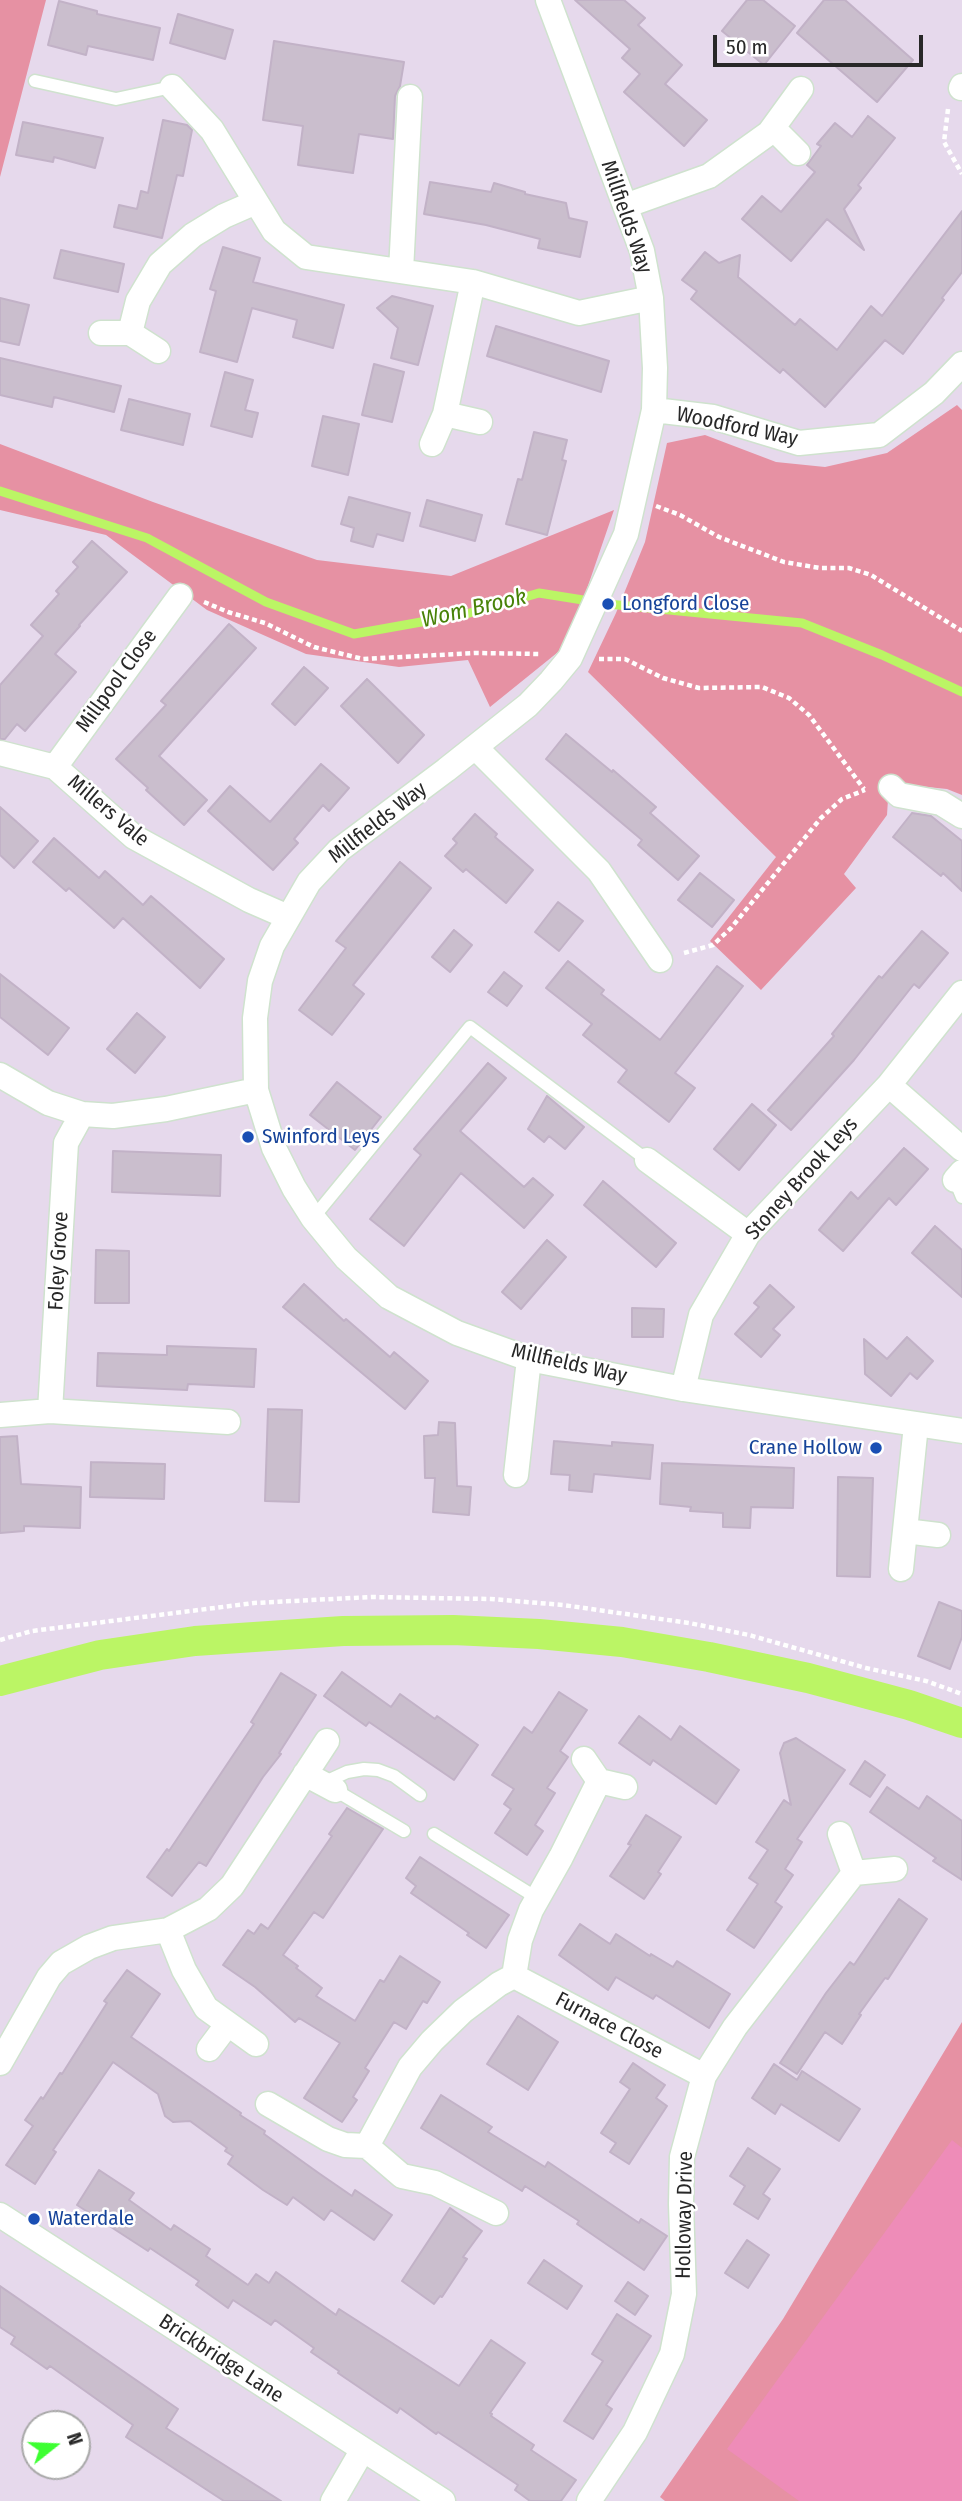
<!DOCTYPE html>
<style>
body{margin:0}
#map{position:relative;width:962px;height:2501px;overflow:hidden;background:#e6d9ec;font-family:"Fira Sans Condensed",sans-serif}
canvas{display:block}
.north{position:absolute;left:21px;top:2410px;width:70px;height:70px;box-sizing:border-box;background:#fff;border:2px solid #a9a9a9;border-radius:50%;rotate:72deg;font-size:19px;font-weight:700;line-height:28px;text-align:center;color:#282828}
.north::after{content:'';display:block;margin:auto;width:24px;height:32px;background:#3dff32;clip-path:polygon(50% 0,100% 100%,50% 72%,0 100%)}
.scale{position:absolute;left:713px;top:35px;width:210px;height:32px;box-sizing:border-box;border:4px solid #282828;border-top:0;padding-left:9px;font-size:21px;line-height:24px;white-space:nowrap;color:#282828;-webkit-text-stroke:5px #fff;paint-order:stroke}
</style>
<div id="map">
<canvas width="962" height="2501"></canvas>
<div class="north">N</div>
<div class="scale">50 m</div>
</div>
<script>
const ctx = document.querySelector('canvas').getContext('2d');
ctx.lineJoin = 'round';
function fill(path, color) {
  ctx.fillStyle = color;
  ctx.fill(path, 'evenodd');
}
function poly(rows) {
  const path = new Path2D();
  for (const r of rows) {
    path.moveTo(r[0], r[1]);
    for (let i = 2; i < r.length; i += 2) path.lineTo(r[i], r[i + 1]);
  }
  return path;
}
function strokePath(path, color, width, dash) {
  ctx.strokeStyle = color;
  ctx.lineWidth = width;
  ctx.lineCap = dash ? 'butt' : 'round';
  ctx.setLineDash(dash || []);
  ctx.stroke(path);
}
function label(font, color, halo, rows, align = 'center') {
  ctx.font = font + ' "Fira Sans Condensed",sans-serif';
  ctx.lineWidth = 5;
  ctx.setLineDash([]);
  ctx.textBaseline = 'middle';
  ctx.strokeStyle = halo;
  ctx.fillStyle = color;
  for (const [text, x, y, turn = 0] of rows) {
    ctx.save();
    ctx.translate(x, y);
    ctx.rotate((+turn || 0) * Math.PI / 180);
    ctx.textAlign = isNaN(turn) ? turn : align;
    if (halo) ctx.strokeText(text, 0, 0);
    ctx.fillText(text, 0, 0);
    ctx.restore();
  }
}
fill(poly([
 [0,0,46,0,0,177],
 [957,405,962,410,962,795,947,789,889,783,887,815,844,874,856,888,761,990,710,941,776,857,588,672,616,613,645,542,667,443,705,435,776,462,825,467,887,453],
 [0,444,153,502,317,560,451,576,614,510,568,644,490,707,468,660,399,667,306,654,207,610,106,535,0,510],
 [962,2022,962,2501,665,2501,660,2497,783,2319]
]), '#e691a3');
fill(poly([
 [952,2140,962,2148,962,2501,799,2501,727,2449]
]), '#ee8cb8');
strokePath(poly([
 [0,491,147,538,266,602,354,634,466,614,539,593,608,604,802,623,882,655,962,692]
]), '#bbf565', 9);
strokePath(poly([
 [0,1681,100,1655,195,1641,343,1631,453,1630,539,1634,622,1642,709,1657,808,1678,909,1705,962,1723]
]), '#bbf565', 30);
const building = poly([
 [575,0,624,0,645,18,638,25,682,65,665,84,707,120,684,146,624,92,640,74,622,58,630,49,575,0],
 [747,0,763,0,795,26,764,65,722,31,747,0],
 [824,0,845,0,913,60,877,102,797,33,824,0],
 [59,1,97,11,97,14,160,28,153,60,88,46,86,55,48,45,59,1],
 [178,14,233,30,225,59,170,43,178,14],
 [274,41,404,62,400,86,395,96,393,139,359,134,353,173,298,165,303,126,263,120,274,41],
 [868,116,895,138,858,185,861,188,844,209,864,250,827,219,791,261,742,219,762,196,781,212,815,172,807,165,821,146,817,144,835,123,852,137,868,116],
 [163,120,187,125,192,130,183,176,177,175,162,238,114,227,119,205,137,209,141,191,148,193,163,120],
 [23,122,103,138,95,168,54,157,53,162,16,155,23,122],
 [430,182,491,192,494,183,525,192,525,194,566,203,569,218,587,222,580,257,538,248,540,239,486,225,424,214,430,182],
 [962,211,962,272,942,298,944,300,903,354,885,340,825,407,783,369,780,373,691,299,697,291,682,280,705,252,719,263,740,255,738,277,795,325,800,319,837,350,871,306,882,316,962,211],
 [223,247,260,258,253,282,344,305,333,348,293,337,297,320,252,308,237,362,200,352,216,291,210,289,223,247],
 [61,250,124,264,118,292,54,278,61,250],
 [392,296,433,306,418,365,391,358,398,328,377,308,392,296],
 [0,298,29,305,19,345,0,341,0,298],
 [496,326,609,361,601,392,487,356,496,326],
 [0,358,121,386,114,412,54,397,52,407,0,395,0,358],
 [374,364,404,372,392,422,362,415,374,364],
 [225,372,253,380,245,410,258,413,252,437,211,426,225,372],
 [129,399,190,414,183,445,121,430,129,399],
 [323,416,359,424,348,475,312,466,323,416],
 [534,432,567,440,562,460,566,461,547,535,506,524,518,479,522,480,534,432],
 [349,497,410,513,403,541,377,534,373,547,351,541,354,528,341,524,349,497],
 [427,500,482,515,475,541,420,526,427,500],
 [92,541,127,572,79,625,80,626,55,654,76,672,25,731,17,724,5,739,0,739,0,685,43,636,31,625,59,594,56,591,78,567,73,562,92,541],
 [229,624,256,648,159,756,207,800,184,825,146,790,148,788,116,759,166,705,161,701,229,624],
 [304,667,328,688,295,725,272,704,304,667],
 [367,679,424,735,398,763,341,706,367,679],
 [566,734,612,772,613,770,656,807,650,813,699,856,678,880,638,845,642,840,546,759,566,734],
 [321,764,349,788,329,811,323,805,294,839,298,843,273,870,208,811,230,786,270,822,321,764],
 [0,807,38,841,14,868,0,855,0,807],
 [912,813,931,816,962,841,962,891,943,873,941,876,893,837,912,813],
 [475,814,497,834,495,837,533,870,506,903,466,869,463,872,445,856,457,843,453,839,475,814],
 [54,838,99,878,105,871,143,905,151,896,224,959,200,988,123,918,114,928,69,888,66,891,33,862,54,838],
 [400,862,431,888,353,985,364,994,332,1035,299,1010,346,948,336,941,400,862],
 [700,873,734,900,712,927,678,900,700,873],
 [558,902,583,921,559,951,535,932,558,902],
 [454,930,472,945,450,972,432,957,454,930],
 [922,931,948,953,919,988,914,984,854,1060,791,1130,768,1110,834,1036,832,1034,879,976,882,978,922,931],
 [568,961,604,990,601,994,660,1040,717,966,743,986,675,1073,695,1088,669,1122,618,1082,627,1070,583,1035,592,1024,546,988,568,961],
 [504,972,522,986,507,1006,488,992,504,972],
 [0,974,69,1028,48,1055,0,1017,0,974],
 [137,1013,165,1037,135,1073,107,1049,137,1013],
 [488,1063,506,1078,460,1131,524,1187,533,1178,553,1195,524,1228,461,1173,404,1246,370,1219,421,1155,414,1149,488,1063],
 [337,1082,381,1117,355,1150,310,1115,337,1082],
 [547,1096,584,1127,565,1149,549,1136,544,1142,528,1129,547,1096],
 [752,1104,776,1125,739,1170,714,1149,752,1104],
 [904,1148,928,1169,896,1205,889,1198,843,1251,819,1230,851,1192,858,1199,904,1148],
 [113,1151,221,1155,220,1196,112,1192,113,1151],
 [603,1181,676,1243,656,1267,584,1205,603,1181],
 [935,1226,962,1250,962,1297,912,1253,935,1226],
 [547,1240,566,1257,521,1309,502,1292,547,1240],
 [96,1250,129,1251,129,1303,95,1303,96,1250],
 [304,1284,344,1321,346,1319,390,1357,394,1352,428,1381,405,1409,283,1307,304,1284],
 [770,1285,794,1307,773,1329,780,1335,761,1357,735,1334,759,1307,754,1303,770,1285],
 [632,1308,664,1309,663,1337,632,1337,632,1308],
 [907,1337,933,1361,917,1379,910,1373,891,1396,865,1374,864,1339,887,1359,907,1337],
 [167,1346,256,1349,254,1387,188,1384,187,1390,97,1386,98,1353,167,1355,167,1346],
 [268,1409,302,1410,299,1502,265,1501,268,1409],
 [439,1422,455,1423,457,1486,471,1487,469,1515,433,1512,435,1478,425,1478,424,1436,438,1435,439,1422],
 [17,1436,21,1484,81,1487,80,1528,24,1526,24,1531,0,1533,0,1437,17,1436],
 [554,1441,612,1446,612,1442,653,1445,650,1479,594,1474,592,1492,569,1490,570,1475,551,1474,554,1441],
 [91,1462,165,1464,164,1499,90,1497,91,1462],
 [662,1463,794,1468,793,1508,751,1507,750,1528,723,1527,723,1513,690,1511,691,1507,660,1504,662,1463],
 [838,1477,873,1478,870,1577,837,1576,838,1477],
 [939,1602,962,1611,962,1637,950,1669,918,1656,939,1602],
 [342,1672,391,1707,400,1694,435,1719,437,1716,478,1745,454,1780,369,1722,366,1726,324,1696,342,1672],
 [281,1673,316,1695,279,1753,281,1754,263,1777,206,1866,199,1862,172,1896,147,1877,167,1849,169,1851,254,1724,251,1722,281,1673],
 [559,1692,587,1710,560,1751,568,1757,547,1788,555,1793,535,1825,543,1831,527,1855,495,1833,511,1809,504,1804,514,1789,492,1775,524,1727,532,1733,559,1692],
 [639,1716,671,1740,680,1726,739,1770,716,1804,653,1760,650,1765,619,1743,639,1716],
 [796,1738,845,1770,797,1839,802,1842,785,1869,793,1875,775,1902,782,1907,754,1948,727,1930,758,1884,749,1878,768,1850,756,1842,784,1800,791,1805,780,1753,784,1743,796,1738],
 [865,1761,885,1775,870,1797,850,1784,865,1761],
 [887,1787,919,1809,927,1796,962,1821,962,1880,933,1861,936,1858,870,1812,887,1787],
 [347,1808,383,1829,323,1918,314,1912,283,1955,298,1966,296,1968,322,1988,316,1996,355,2021,380,1980,384,1982,400,1956,440,1982,427,2003,423,2001,406,2029,394,2022,365,2068,369,2071,353,2097,357,2100,342,2122,304,2098,340,2043,299,2018,295,2022,255,1987,223,1965,248,1930,254,1934,261,1924,268,1929,332,1836,329,1834,347,1808],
 [646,1815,681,1837,658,1872,661,1874,644,1899,610,1876,631,1845,628,1844,646,1815],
 [420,1857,509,1915,486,1948,467,1935,469,1933,411,1893,416,1886,406,1878,420,1857],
 [899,1899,927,1919,888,1979,885,1978,859,2014,861,2015,842,2044,825,2032,797,2074,780,2063,826,1993,850,1962,854,1965,899,1899],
 [580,1924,610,1944,616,1934,650,1956,651,1954,673,1967,677,1961,730,1994,709,2028,656,1995,653,1999,616,1977,608,1990,559,1955,580,1924],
 [127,1970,160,1994,131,2037,241,2113,240,2115,265,2131,264,2134,320,2174,352,2196,355,2190,392,2215,374,2240,331,2210,324,2220,293,2197,287,2205,263,2190,228,2164,233,2156,225,2151,227,2148,190,2121,173,2122,165,2116,158,2094,113,2062,53,2150,56,2152,35,2184,6,2165,33,2126,25,2120,41,2097,43,2099,60,2073,62,2074,107,2003,104,2001,127,1970],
 [518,2016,558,2042,528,2090,487,2064,518,2016],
 [633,2063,665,2085,656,2098,667,2106,629,2164,610,2152,616,2143,601,2133,630,2089,620,2082,633,2063],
 [774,2064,797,2080,802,2071,860,2109,839,2141,781,2104,775,2114,752,2098,774,2064],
 [441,2095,492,2127,488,2132,545,2167,548,2162,639,2223,641,2219,667,2236,644,2270,577,2224,579,2221,525,2186,522,2191,421,2128,441,2095],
 [748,2148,780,2169,763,2194,770,2199,758,2219,734,2204,745,2186,730,2176,748,2148],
 [99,2170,134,2193,129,2200,171,2230,174,2225,210,2249,206,2256,248,2285,256,2274,269,2283,276,2272,336,2315,339,2309,459,2386,491,2340,525,2363,490,2413,492,2414,491,2416,534,2445,531,2450,576,2480,561,2501,530,2501,515,2490,518,2485,467,2451,438,2432,436,2434,400,2408,397,2413,338,2373,339,2371,311,2352,314,2348,275,2320,271,2325,233,2300,228,2308,196,2285,199,2281,150,2248,148,2251,77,2205,99,2170],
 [450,2208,482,2231,463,2257,467,2259,442,2297,440,2296,434,2304,402,2281,450,2208],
 [747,2240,769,2255,748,2288,725,2273,747,2240],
 [544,2260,582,2286,567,2309,528,2283,544,2260],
 [628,2282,648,2296,635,2315,615,2301,628,2282],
 [0,2286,178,2409,166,2428,281,2501,224,2501,126,2437,133,2425,50,2366,47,2369,11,2344,15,2337,0,2327,0,2286],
 [617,2314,651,2336,606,2405,612,2409,593,2439,564,2421,603,2361,592,2354,617,2314]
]);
fill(building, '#cabecd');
strokePath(building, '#c2b2c7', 2);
const lane = poly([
 [35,81,116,99,172,87],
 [955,1180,962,1197],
 [313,1218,470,1027,647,1160],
 [323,1783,347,1772,364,1769,378,1770,394,1776,420,1795],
 [335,1790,404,1831],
 [434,1834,537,1898]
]);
const street = poly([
 [548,0,642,251,651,298,655,368,654,410,626,534,570,658,551,681,528,705,446,770,339,850,309,882,272,946,260,981,255,1018,256,1090,274,1148,294,1188,313,1218,346,1258,389,1297,457,1333,529,1359,683,1389,962,1431],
 [172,87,212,130,274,231,306,257,473,282,579,313,651,298],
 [961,88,962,86],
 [773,128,798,153],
 [625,206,709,176,769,133,801,89],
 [401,271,410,97],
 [101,333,130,333,158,351],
 [130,333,138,301,160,264,193,235,224,216,256,202],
 [654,410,713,417,799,443,879,435,934,393,962,364],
 [445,414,480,422],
 [432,444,445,414,473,282],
 [475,747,599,871,660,960],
 [0,753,55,767,134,837,249,900,288,917],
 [55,767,180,596],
 [891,787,899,795,941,803,962,816],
 [0,1075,48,1103,82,1114,113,1116,166,1109,256,1090],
 [889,1085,962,1149],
 [647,1160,748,1234],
 [955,1180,962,1172],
 [683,1389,701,1315,748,1234,889,1085,962,993],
 [50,1411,66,1143,82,1114],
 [0,1415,50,1411,228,1422],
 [516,1475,529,1359],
 [905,1531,938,1535],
 [901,1569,916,1425],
 [584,1759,599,1781,625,1787],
 [305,1774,335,1790],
 [599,1781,561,1857,531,1910,520,1940,514,1976,704,2076],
 [840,1834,854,1873,895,1869],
 [168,1930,184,1970,206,2008,256,2044],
 [209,2049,227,2025],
 [0,2063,49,1977,61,1963,89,1947,113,1938,168,1930,208,1909,232,1886,327,1741],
 [268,2104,328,2139,345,2145,367,2146,402,2176,435,2183,496,2213],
 [367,2146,410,2067,432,2041,463,2011,499,1984,514,1976],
 [0,2215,443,2501],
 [333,2501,362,2451],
 [589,2501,635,2432,672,2354,684,2294,681,2204,682,2157,704,2076,735,2027,854,1873]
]);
strokePath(lane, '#cfe2ce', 15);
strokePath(street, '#cfe2ce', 27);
strokePath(poly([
 [948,109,944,142,962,174],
 [656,506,680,515,719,537,784,562,820,568,849,568,871,575,962,631],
 [204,602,228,612,265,623,314,647,363,659,476,653,541,654],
 [599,659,625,659,663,678,699,688,762,687,789,698,809,715,864,789],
 [684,953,713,945,731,928,821,818,842,799,865,790],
 [0,1640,32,1631,254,1603,371,1597,491,1599,563,1605,689,1623,749,1635,866,1668,926,1681,962,1694]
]), '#fff', 4.5, [5, 3.5]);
strokePath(lane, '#fff', 12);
strokePath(street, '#fff', 24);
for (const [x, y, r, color] of [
 [608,604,7,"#1a4fb4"],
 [248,1137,7,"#1a4fb4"],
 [876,1448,7,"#1a4fb4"],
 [34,2219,7,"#1a4fb4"]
]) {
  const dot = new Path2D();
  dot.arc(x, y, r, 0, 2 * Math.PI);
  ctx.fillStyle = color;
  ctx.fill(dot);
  strokePath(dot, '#fff', 2.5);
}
label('21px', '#282828', '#fff', [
 ["Millfields Way",626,217,71],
 ["Woodford Way",737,427,12],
 ["Millpool Close",117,681,-54],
 ["Millers Vale",108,811,40],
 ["Millfields Way",378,823,-38],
 ["Stoney Brook Leys",802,1179,-48],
 ["Foley Grove",59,1261,-87],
 ["Millfields Way",569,1364,13],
 ["Furnace Close",609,2026,28],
 ["Holloway Drive",685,2215,-89],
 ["Brickbridge Lane",221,2359,33]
]);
label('21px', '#164399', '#fff', [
 ["Longford Close",622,604],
 ["Swinford Leys",262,1137],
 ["Crane Hollow",862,1448,"right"],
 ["Waterdale",48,2219]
], 'left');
label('italic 23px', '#488208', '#fff', [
 ["Wom Brook",474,609,-13]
]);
</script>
